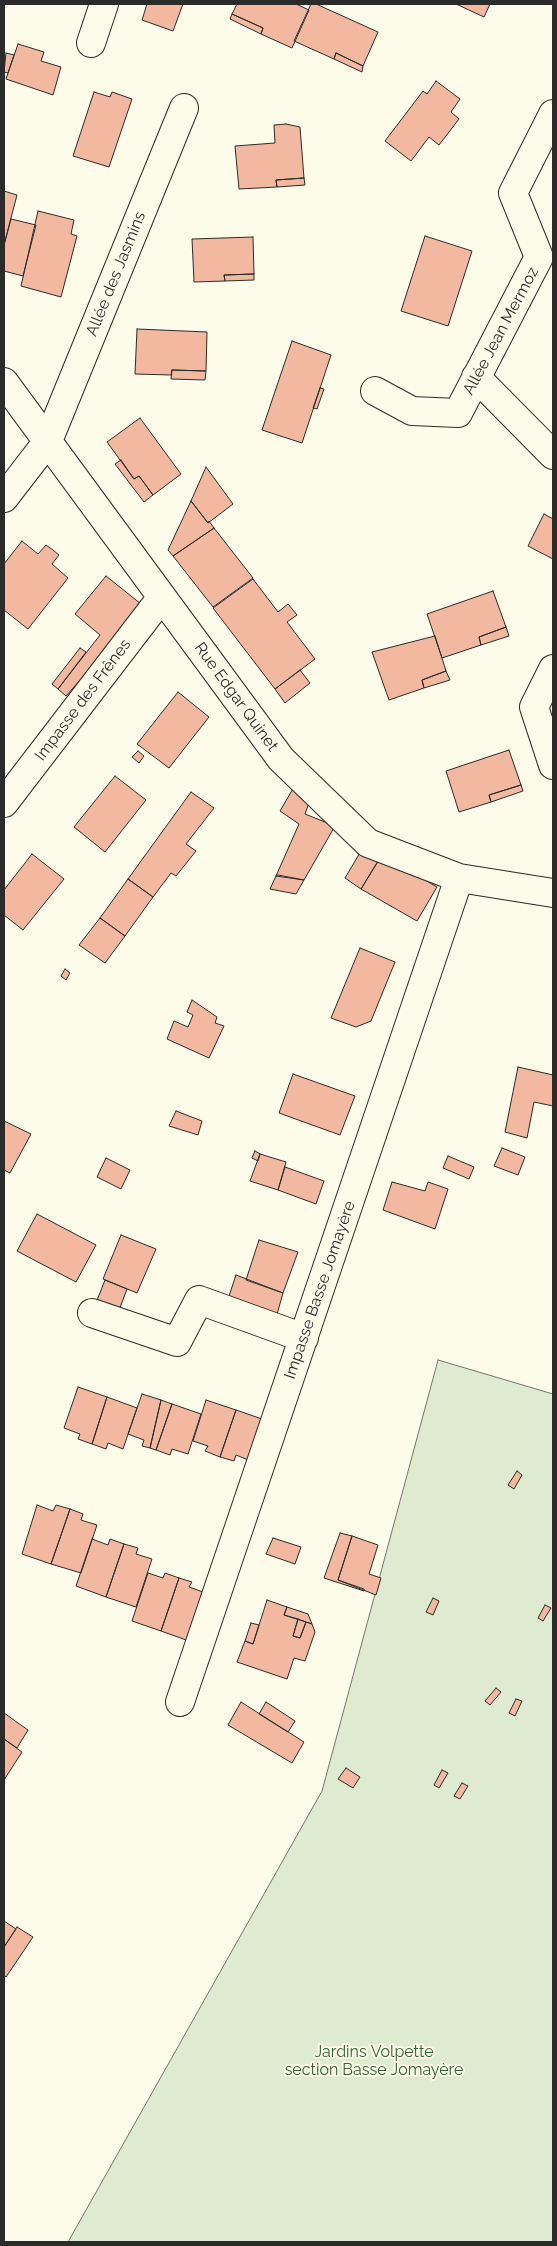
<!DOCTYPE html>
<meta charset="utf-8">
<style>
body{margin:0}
#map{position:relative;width:557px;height:2246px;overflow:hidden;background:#fdfbea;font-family:Raleway,sans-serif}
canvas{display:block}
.frame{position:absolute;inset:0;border:5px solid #2b2b2b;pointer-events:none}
</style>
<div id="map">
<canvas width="557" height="2246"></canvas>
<div class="frame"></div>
</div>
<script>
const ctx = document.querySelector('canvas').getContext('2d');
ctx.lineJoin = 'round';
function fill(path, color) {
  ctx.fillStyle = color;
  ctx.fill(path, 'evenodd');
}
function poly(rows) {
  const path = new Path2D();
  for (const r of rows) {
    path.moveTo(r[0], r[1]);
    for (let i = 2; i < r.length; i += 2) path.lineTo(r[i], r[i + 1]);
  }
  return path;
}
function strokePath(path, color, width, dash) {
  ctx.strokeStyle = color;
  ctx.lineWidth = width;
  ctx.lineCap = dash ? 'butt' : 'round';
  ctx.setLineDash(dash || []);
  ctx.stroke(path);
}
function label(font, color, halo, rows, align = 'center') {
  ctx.font = font + ' Raleway,sans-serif';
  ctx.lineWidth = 4;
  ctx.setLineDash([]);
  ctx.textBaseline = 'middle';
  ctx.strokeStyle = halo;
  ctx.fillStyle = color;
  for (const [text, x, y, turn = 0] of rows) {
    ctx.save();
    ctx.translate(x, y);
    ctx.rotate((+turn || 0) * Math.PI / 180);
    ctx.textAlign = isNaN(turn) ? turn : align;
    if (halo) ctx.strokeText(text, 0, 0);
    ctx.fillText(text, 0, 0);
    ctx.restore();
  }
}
const green = poly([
 [438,1360,553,1394,553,2242,68,2242,322,1791,438,1360]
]);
fill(green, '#deebd1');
strokePath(green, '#74746e', 1);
const building = poly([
 [147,4,183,4,173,31,142,20,147,4],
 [237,4,296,4,309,10,292,48,261,34,263,28,232,14,237,4],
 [311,4,316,4,378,32,363,66,336,53,334,59,294,41,311,4],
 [456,4,490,4,484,17,456,4],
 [232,14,263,28,261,34,230,19,232,14],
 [18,44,44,52,41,61,61,67,53,95,6,79,18,44],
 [6,53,14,55,8,73,4,72,6,53],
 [336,53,363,66,362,72,334,59,336,53],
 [436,81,460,99,451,112,459,119,439,145,429,137,411,161,385,141,423,91,427,94,436,81],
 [94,92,110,97,112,92,132,99,109,167,73,156,94,92],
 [286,124,300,127,304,178,276,180,277,187,239,189,235,146,275,143,274,125,286,124],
 [304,178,305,185,277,187,276,180,304,178],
 [4,191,17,195,4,245,4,191],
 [38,211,74,220,71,234,77,236,61,297,21,286,38,211],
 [11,219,36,225,23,276,4,271,4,245,11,219],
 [425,236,472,251,448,326,401,311,425,236],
 [253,237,254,274,224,275,225,281,194,282,192,239,253,237],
 [254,274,254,280,225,281,224,275,254,274],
 [137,329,207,332,206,371,172,370,171,375,135,374,137,329],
 [292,341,331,355,302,443,262,430,292,341],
 [172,370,206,371,205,380,171,379,172,370],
 [320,388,324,389,317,409,313,408,320,388],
 [140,418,181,474,153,495,139,476,134,479,107,442,140,418],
 [121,460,134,479,139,476,153,495,144,502,115,464,121,460],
 [206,467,233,504,208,523,191,501,206,467],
 [191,501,208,523,209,521,214,528,173,556,168,550,191,501],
 [544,514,553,519,553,559,528,546,544,514],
 [214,528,253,578,213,607,173,556,214,528],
 [22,541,38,554,46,545,53,550,59,555,52,564,68,578,28,629,4,610,4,564,22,541],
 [106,576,141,604,98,660,66,696,58,689,100,635,75,614,106,576],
 [253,579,278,612,288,604,297,615,287,622,315,659,275,689,213,608,253,579],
 [493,591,506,627,479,637,481,645,442,658,427,614,493,591],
 [506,627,509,636,481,645,479,637,506,627],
 [435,636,446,671,422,680,424,688,389,700,372,652,435,636],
 [80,648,86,652,58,689,52,684,80,648],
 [300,670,310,683,285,703,275,689,300,670],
 [446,671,450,680,424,688,422,680,446,671],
 [178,692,209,717,169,768,137,744,178,692],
 [509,750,521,785,489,795,491,802,459,812,446,771,509,750],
 [138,751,144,756,139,763,132,757,138,751],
 [115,776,146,800,105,852,74,827,115,776],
 [521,785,523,791,491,802,489,795,521,785],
 [294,787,310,800,305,814,335,826,304,880,276,876,299,824,280,811,294,787],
 [191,792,214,808,186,844,196,851,176,876,171,873,153,897,128,879,191,792],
 [364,846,381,856,361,889,345,878,364,846],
 [32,854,64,879,23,930,4,915,4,890,32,854],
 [382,855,437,887,417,921,361,889,382,855],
 [276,876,278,875,304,880,296,894,270,889,276,876],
 [128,879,153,897,125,936,100,918,128,879],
 [100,918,125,936,105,963,79,945,100,918],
 [360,948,395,962,371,1021,356,1027,331,1018,360,948],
 [65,969,70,973,66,980,61,976,65,969],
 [192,1000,217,1017,215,1023,224,1026,209,1058,167,1039,174,1021,188,1027,193,1015,187,1012,192,1000],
 [518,1067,553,1075,553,1106,534,1102,527,1138,505,1132,518,1067],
 [293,1074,355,1096,340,1135,279,1113,293,1074],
 [176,1111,202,1121,198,1135,169,1126,176,1111],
 [4,1121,31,1134,10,1173,4,1170,4,1121],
 [502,1148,525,1157,518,1175,494,1166,502,1148],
 [255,1151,260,1154,258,1161,252,1158,255,1151],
 [260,1154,286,1162,278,1190,250,1181,260,1154],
 [448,1156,474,1167,469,1179,443,1168,448,1156],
 [106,1158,130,1170,121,1189,97,1177,106,1158],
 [285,1167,324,1181,316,1204,278,1190,285,1167],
 [392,1182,425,1191,428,1182,448,1189,435,1229,383,1210,392,1182],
 [37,1214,96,1245,76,1282,17,1251,37,1214],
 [121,1235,156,1249,137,1293,103,1279,121,1235],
 [259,1240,298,1252,283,1293,246,1280,259,1240],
 [236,1275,283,1293,276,1318,227,1302,236,1275],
 [105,1280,127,1289,118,1313,96,1303,105,1280],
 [78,1387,107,1397,92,1444,78,1439,80,1434,64,1428,78,1387],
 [142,1394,161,1400,150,1448,142,1446,144,1440,128,1434,142,1394],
 [107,1397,137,1408,123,1449,108,1443,106,1449,92,1444,107,1397],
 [161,1400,172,1404,156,1450,150,1448,161,1400],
 [206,1400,236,1410,220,1457,205,1451,208,1446,193,1441,206,1400],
 [172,1404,201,1414,188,1454,172,1449,170,1455,156,1450,172,1404],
 [236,1410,265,1420,251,1461,236,1455,234,1461,220,1457,236,1410],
 [517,1471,522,1475,514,1489,508,1485,517,1471],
 [37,1505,53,1511,56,1505,70,1509,51,1564,22,1554,37,1505],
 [70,1509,83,1514,81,1520,97,1525,81,1573,51,1564,70,1509],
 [340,1533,352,1536,338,1580,364,1589,364,1591,324,1578,340,1533],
 [352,1536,378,1545,369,1574,381,1578,376,1595,338,1580,352,1536],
 [273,1538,301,1547,295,1564,266,1554,273,1538],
 [92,1539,108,1545,110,1539,124,1544,106,1597,76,1586,92,1539],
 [124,1544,138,1548,136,1554,152,1559,136,1607,106,1597,124,1544],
 [148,1573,163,1578,165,1573,179,1578,161,1631,132,1621,148,1573],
 [179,1578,192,1582,189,1587,206,1593,189,1641,161,1631,179,1578],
 [433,1598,439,1601,433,1615,426,1612,433,1598],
 [267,1600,287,1607,284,1615,298,1619,293,1636,300,1638,306,1622,312,1624,315,1632,305,1661,294,1658,287,1679,237,1662,245,1641,253,1644,267,1600],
 [545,1605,551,1608,543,1621,538,1618,545,1605],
 [287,1607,308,1614,312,1624,284,1615,287,1607],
 [298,1619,306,1622,300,1638,293,1636,298,1619],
 [251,1623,259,1625,253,1644,245,1641,251,1623],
 [496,1688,501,1692,490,1705,485,1701,496,1688],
 [516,1699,522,1701,515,1716,509,1713,516,1699],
 [241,1702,304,1742,292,1763,228,1725,241,1702],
 [266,1702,295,1721,288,1732,259,1714,266,1702],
 [4,1713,28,1730,17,1748,4,1739,4,1713],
 [4,1739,22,1752,4,1780,4,1739],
 [346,1768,360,1777,353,1788,338,1779,346,1768],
 [442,1770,448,1773,439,1788,434,1785,442,1770],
 [462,1783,468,1786,460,1799,454,1796,462,1783],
 [4,1921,16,1929,4,1947,4,1921],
 [17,1927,33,1937,6,1977,4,1975,4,1947,17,1927]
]);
fill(building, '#f2b8a0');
strokePath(building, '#2b2b2b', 1);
const minor = poly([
 [91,43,104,4],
 [476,377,553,455],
 [4,382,281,759,368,843,459,878,553,893],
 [375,391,412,411,458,413,539,257,513,193,553,114],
 [4,498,48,441,184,108],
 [553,669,534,707,553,765],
 [4,803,162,597],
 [92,1313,177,1342,199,1300,304,1338],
 [180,1702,459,878]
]);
strokePath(minor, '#2b2b2b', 30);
strokePath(minor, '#fdfbea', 28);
label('16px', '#2b2b2b', '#fdfbea', [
 ["Allée des Jasmins",116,274,-68],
 ["Allée Jean Mermoz",501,331,-62],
 ["Rue Edgar Quinet",236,697,54],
 ["Impasse des Frênes",83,700,-53],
 ["Impasse Basse Jomayère",320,1290,-71]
]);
label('16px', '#34623c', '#fdfbea', [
 ["Jardins Volpette",374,2052],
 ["section Basse Jomayère",374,2070]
]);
</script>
